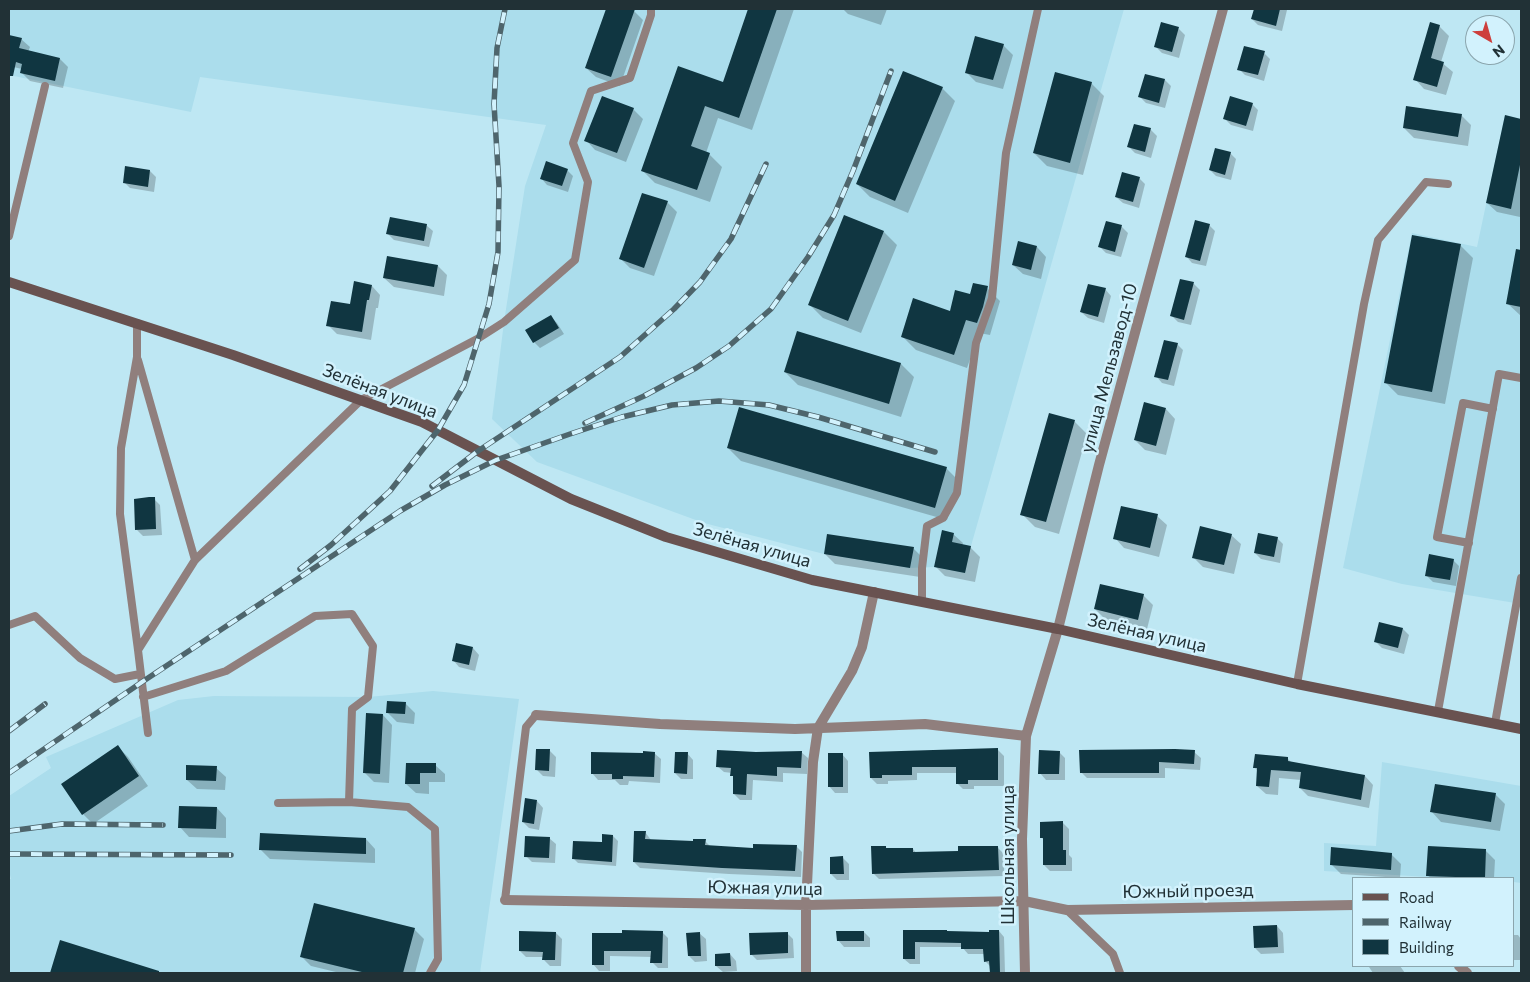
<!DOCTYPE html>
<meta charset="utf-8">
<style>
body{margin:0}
#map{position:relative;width:1530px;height:982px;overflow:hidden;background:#bee7f3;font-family:Commissioner,sans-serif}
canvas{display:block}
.frame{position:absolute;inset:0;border:10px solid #213136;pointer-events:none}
.legend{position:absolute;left:1352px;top:877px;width:162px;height:90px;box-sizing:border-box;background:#d2f2fd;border:1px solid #8ba5ad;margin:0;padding:6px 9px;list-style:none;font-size:15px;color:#213136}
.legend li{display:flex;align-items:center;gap:10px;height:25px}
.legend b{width:25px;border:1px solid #8ba5ad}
.north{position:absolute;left:1465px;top:15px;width:50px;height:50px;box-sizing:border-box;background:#d2f2fd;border:1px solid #8ba5ad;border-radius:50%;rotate:142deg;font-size:14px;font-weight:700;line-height:20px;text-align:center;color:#213136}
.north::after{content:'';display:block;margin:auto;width:18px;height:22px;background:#cd3f3c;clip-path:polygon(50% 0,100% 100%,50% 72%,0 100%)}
</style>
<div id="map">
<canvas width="1530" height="982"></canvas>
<div class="frame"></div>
<ul class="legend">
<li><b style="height:6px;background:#695250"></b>Road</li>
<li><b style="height:6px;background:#4e656c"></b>Railway</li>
<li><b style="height:14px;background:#103641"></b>Building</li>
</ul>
<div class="north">N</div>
</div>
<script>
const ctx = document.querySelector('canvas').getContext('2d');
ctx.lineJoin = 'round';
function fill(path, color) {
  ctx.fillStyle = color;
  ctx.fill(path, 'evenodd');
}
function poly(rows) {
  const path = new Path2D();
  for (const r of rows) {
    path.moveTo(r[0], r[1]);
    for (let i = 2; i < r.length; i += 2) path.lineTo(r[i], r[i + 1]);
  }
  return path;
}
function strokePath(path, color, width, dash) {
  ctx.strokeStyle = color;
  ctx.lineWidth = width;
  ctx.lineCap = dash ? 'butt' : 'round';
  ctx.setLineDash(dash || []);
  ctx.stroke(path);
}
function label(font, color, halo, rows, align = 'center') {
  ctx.font = font + ' Commissioner,sans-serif';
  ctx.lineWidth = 5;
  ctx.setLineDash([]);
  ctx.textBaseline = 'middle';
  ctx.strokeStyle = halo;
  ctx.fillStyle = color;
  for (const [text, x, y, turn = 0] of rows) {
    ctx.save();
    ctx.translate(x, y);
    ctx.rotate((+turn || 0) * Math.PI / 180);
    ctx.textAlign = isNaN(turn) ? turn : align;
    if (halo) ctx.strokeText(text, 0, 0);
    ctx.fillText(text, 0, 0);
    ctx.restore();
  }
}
fill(poly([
 [9,9,1124,9,971,546,965,573,934,567,910,568,824,554,704,523,537,462,492,419,504,322,525,186,546,125,200,77,191,112,9,75],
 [1505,115,1521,119,1521,604,1402,584,1343,568,1412,233,1477,247],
 [433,691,519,699,480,973,9,973,9,879,11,879,9,871,9,796,51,768,46,757,178,700,214,696,368,697],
 [1382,762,1521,786,1521,883,1514,882,1514,878,1447,878,1324,871,1324,843,1376,846]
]), '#abddec');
fill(poly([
 [607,9,628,9,634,11,643,20,620,86,596,77,586,68],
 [750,9,794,9,752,130,718,118,706,153,709,154,722,167,710,202,655,183,642,170,724,83],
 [843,9,887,9,881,25,848,14],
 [1255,9,1286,9,1287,10,1282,31,1258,25,1252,19],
 [1439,26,1449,36,1441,62,1453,72,1446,95,1424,89,1415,79],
 [1179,29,1185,35,1179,58,1162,53,1156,47],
 [9,36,21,39,30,47,28,52,60,59,68,67,63,88,30,81,21,72,22,69,9,66],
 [1003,45,1013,55,1003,89,976,82,966,72],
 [1264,53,1270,59,1264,81,1245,75,1239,69],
 [1165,80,1171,86,1165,108,1146,103,1140,97],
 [1091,83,1104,96,1083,175,1047,166,1034,153],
 [942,88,955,101,908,213,870,197,857,184],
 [1252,104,1258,110,1253,131,1231,125,1225,119],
 [633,109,643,119,626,162,595,150,586,140],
 [1461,115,1471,125,1468,146,1414,138,1404,128],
 [1506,117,1521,120,1520,217,1497,212,1487,203],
 [1135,125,1151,130,1157,136,1151,158,1135,153,1129,147],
 [1230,153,1236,159,1231,180,1216,176,1210,170],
 [567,170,573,176,568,192,547,185,541,178],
 [150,171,156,177,154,192,130,188,124,182],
 [1139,178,1145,184,1139,208,1123,203,1116,197],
 [667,202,677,212,654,276,630,268,620,258],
 [1106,223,1122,227,1128,233,1121,257,1106,253,1100,247],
 [426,225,433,231,429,247,394,240,388,234],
 [1209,225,1215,231,1206,266,1192,263,1186,256],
 [884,232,897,245,861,333,823,318,810,305],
 [1460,245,1473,258,1445,404,1398,395,1385,382],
 [1037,247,1046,257,1041,279,1023,274,1013,265],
 [388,257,438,266,447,275,444,296,394,287,384,278],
 [1516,258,1521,259,1521,316,1507,303],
 [1181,280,1194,284,1200,290,1191,325,1178,322,1172,316],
 [372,286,380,295,378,308,376,308,371,340,337,334,328,325],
 [987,288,1000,301,990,335,979,333,967,368,916,350,903,337,951,313,971,295],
 [1105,289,1111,296,1104,323,1088,318,1081,312],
 [551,317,557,323,564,334,540,348,534,342],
 [798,332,901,364,914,377,901,417,798,385,785,372],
 [1177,344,1183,350,1174,386,1162,383,1156,376],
 [1166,409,1175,419,1166,455,1145,450,1135,440],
 [1074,421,1087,434,1059,534,1035,527,1022,514],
 [728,448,946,468,959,481,947,520,741,461],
 [154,499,160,505,162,535,143,536,137,530],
 [1157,516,1167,525,1159,557,1124,548,1115,538],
 [953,534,963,543,962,546,970,547,980,557,975,582,945,576,936,567],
 [1231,535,1241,544,1234,574,1203,567,1193,557],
 [1277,538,1283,544,1280,563,1261,559,1255,553],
 [913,548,923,558,920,577,835,564,825,554],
 [1453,560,1459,566,1456,586,1433,582,1427,576],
 [1143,595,1153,605,1147,629,1105,619,1095,609],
 [1403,629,1409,635,1404,654,1382,648,1376,642],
 [473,648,479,655,475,671,459,667,453,660],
 [405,703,415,713,414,724,397,722,388,713],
 [383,715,392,725,389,783,374,782,364,772],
 [118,747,128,757,148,786,93,824,83,814,63,785],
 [998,750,1004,756,1004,786,974,786,974,789,963,789,957,783,957,773,917,773,917,780,888,781,888,784,877,784,871,778,871,753],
 [550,751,556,757,555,777,543,776,537,770],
 [801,752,808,758,807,774,783,773,783,782,753,780,752,800,740,800,734,794,735,778,732,773,724,772,717,766,756,753],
 [1059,752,1065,758,1065,780,1046,780,1040,773],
 [1194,752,1201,758,1200,770,1165,768,1165,778,1087,778,1081,772],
 [654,753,661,759,660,783,629,781,628,785,620,785,615,780,598,780,592,773,644,754],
 [687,753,693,760,693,779,681,779,675,773],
 [842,754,848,761,848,793,835,793,829,786],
 [1287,758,1292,763,1365,776,1373,785,1369,808,1308,796,1300,788,1301,780,1279,778,1278,795,1266,794,1257,786,1258,771,1255,768],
 [407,764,435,765,445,774,445,782,429,782,429,794,416,793,406,784],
 [216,768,226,777,225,790,197,789,187,780],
 [1495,794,1505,804,1500,831,1441,822,1432,812],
 [537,801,543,808,539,830,529,828,523,822],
 [217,808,226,818,226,838,189,837,180,827],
 [1063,823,1069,829,1069,855,1072,858,1072,871,1050,871,1044,865,1044,840,1041,837],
 [645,832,651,840,694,842,705,841,711,847,754,849,796,846,802,852,801,877,729,874,640,868,634,862],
 [613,836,618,841,616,866,578,863,574,859,603,844],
 [549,838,556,844,555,863,532,862,526,856],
 [366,839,375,849,375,863,270,859,260,849],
 [885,847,888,849,913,849,917,854,960,853,998,848,1004,854,1004,876,879,879,873,873],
 [1486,851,1495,860,1494,878,1431,878,1427,875],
 [1391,854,1401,864,1400,878,1341,874,1331,864],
 [843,858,849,864,849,880,837,880,831,874],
 [1277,926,1283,933,1284,953,1261,954,1255,948],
 [414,929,424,939,415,973,340,973,311,966,301,956],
 [905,931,947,931,948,932,990,933,999,931,1004,937,1005,973,991,973,991,967,985,961,985,954,968,954,962,947,920,947,920,964,910,964,904,959],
 [662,932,668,938,668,968,658,968,652,962,652,957,610,956,610,971,599,971,593,964,594,934,623,935],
 [864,932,870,938,870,947,844,947,838,940],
 [556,933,562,939,561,966,550,966,544,960,544,957,526,957,520,951],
 [699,933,706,939,707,961,695,962,689,956],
 [787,933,793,939,794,958,757,960,751,954],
 [1514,935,1518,935,1521,939,1521,960,1514,960],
 [61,942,163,973,51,973],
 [730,954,736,961,737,971,723,972,716,966],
 [1371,966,1400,966,1405,973,1373,973,1369,967]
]), '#0003');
fill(poly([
 [606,9,635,9,611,77,585,68],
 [748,9,777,9,739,118,705,106,691,146,710,153,697,190,641,171,678,66,723,82],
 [1254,9,1280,9,1276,26,1251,19],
 [1161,22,1179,27,1172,52,1154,47],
 [1430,22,1440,25,1431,58,1444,62,1437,87,1413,80],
 [9,35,22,38,19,48,60,58,55,81,20,73,22,64,16,62,13,76,9,76],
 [975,36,1004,44,993,80,965,73],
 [1244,46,1265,51,1258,75,1237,70],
 [903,71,943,87,895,201,856,184],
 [1055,72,1092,82,1070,163,1033,153],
 [1145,74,1165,79,1159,103,1138,97],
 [602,96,634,108,617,153,584,141],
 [1230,96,1253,103,1246,126,1223,119],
 [1406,106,1462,114,1458,137,1403,128],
 [1505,115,1521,119,1521,160,1511,209,1486,203],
 [1134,124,1151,128,1145,152,1127,147],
 [1215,148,1231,152,1225,175,1209,170],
 [546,161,568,169,562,186,540,179],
 [125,166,150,170,148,187,123,183],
 [1122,172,1140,177,1133,202,1115,197],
 [642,193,668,201,644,268,619,259],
 [844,215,884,231,848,321,808,305],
 [390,217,427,224,424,241,386,234],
 [1195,220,1210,224,1200,261,1185,257],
 [1106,221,1122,225,1115,252,1098,247],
 [1412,235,1461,244,1432,392,1384,383],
 [1018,241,1037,246,1031,270,1012,265],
 [1516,249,1521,250,1521,307,1506,304],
 [387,256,438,265,434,287,383,278],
 [1180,279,1194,282,1184,320,1170,316],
 [354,281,372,285,369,300,367,300,362,332,326,326,331,301,350,304],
 [973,283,988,286,983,307,977,323,966,320,954,355,901,337,913,298,950,311,955,290,970,294],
 [1088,284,1106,288,1098,317,1080,312],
 [551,315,559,328,533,343,525,330],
 [797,331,901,363,889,404,784,372],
 [1164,340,1178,343,1168,380,1154,377],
 [1144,402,1166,408,1156,446,1134,440],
 [739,407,947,467,935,508,727,448],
 [1049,413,1075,420,1046,522,1020,515],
 [149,497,155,497,156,529,135,530,134,499],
 [1121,506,1158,514,1150,548,1113,539],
 [1200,526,1232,534,1224,565,1192,558],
 [942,530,954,533,952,542,971,546,965,573,934,567],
 [1258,533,1278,537,1274,557,1254,553],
 [827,534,914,547,910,568,824,554],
 [1429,554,1454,559,1450,580,1425,576],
 [1100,584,1144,594,1138,620,1094,609],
 [1379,622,1403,628,1398,648,1374,642],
 [456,643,473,647,469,665,452,661],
 [387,701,406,702,405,714,386,713],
 [366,713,383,714,380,774,363,773],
 [118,745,139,776,82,815,61,784],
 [998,748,998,780,968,780,968,784,956,784,956,767,912,767,912,775,882,775,882,778,870,778,869,752],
 [536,749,550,749,549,771,535,770],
 [1175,749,1195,750,1194,764,1159,762,1159,773,1080,773,1079,750],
 [717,750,756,752,802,751,801,768,777,767,777,776,747,774,746,795,733,794,733,776,730,776,731,768,716,767],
 [1039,750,1060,751,1059,774,1038,774],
 [643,751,655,752,654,777,623,776,623,779,612,779,612,774,591,774,591,752,643,753],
 [675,752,688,752,687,774,674,773],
 [828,753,843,753,843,787,828,787],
 [1255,754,1288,757,1288,761,1365,775,1361,800,1299,788,1301,772,1271,770,1269,787,1256,786,1257,768,1253,768],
 [406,763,436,763,436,773,420,773,420,784,405,784],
 [186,765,217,766,216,781,186,780],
 [1435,784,1496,793,1491,822,1430,812],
 [525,798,537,800,534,824,522,822],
 [179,806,217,807,216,829,178,828],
 [1063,821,1063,850,1066,850,1066,865,1043,865,1043,838,1040,838,1040,822],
 [634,831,646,831,645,839,693,841,693,839,706,839,705,845,753,848,753,844,797,845,795,871,722,868,633,862],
 [260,833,366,838,366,854,259,850],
 [602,834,613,835,612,862,572,859,573,841,602,842],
 [525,836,550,837,549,858,524,857],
 [871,846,886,846,886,848,913,848,913,852,958,851,958,846,998,846,999,870,872,874],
 [1428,846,1486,849,1485,878,1426,876],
 [1331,847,1392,853,1391,870,1330,865],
 [843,856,844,874,830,874,830,857],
 [314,903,415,928,403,973,366,973,300,957],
 [1277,925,1278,947,1254,948,1253,926],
 [622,930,663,931,662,963,650,963,651,951,604,951,604,965,592,965,592,933,622,933],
 [903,930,947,930,947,931,989,932,989,930,999,930,1000,973,990,973,989,961,984,962,983,949,961,949,961,943,915,942,915,959,903,959],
 [519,931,556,932,555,960,542,960,543,952,519,951],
 [836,931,864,931,864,941,837,941],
 [700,932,701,956,688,956,686,933],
 [788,932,788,953,750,955,749,933],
 [60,940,159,971,159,973,50,973],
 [730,953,731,966,715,966,715,954]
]), '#103641');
strokePath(poly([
 [9,236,45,86],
 [137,323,137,357,121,448,120,514,138,650],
 [138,360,195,560],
 [1469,543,1437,537,1463,403,1493,409],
 [922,602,922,568,927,526,943,518,957,493,976,343,992,298,1006,153,1038,9],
 [9,625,35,616,80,658,115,679,140,674],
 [1297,684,1364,304,1378,240,1426,182,1448,184],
 [143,697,226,671,315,616,352,614,373,646,368,697,352,709,349,802],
 [1438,711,1499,374,1521,378],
 [1495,723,1521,578],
 [148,733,138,650,195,560,361,400,479,338,504,322,575,260,588,182,573,143,591,91,630,78,651,15,651,9],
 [278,803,349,802,408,807,435,829,438,959,430,973],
 [505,900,526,727,536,715],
 [1067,910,1113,954,1120,973]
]), '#907f7d', 8);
strokePath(poly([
 [536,715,660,724,795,729,925,724,1026,736],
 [505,900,806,905,1024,901,1067,910,1354,905],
 [1459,966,1467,973],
 [806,973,806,905,813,762,818,728,852,671,862,647,874,592],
 [1025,973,1022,839,1026,736,1058,629,1099,465,1223,9]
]), '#907f7d', 10);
strokePath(poly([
 [9,282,233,355,422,422,571,499,666,537,812,580,1058,629,1297,684,1521,729]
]), '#695250', 10);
const rail = poly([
 [585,423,644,396,696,368,729,346,771,309,808,257,834,215,853,171,891,71],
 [432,486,478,451,620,357,674,309,700,282,731,239,766,164],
 [300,569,331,545,390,491,438,430,464,385,489,304,498,252,499,186,494,104,497,48,505,9],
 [9,731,45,704],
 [9,773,142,682,400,511,445,485,496,460,570,434,622,417,672,405,719,401,769,405,818,417,935,452],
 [9,831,62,824,163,825],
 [9,854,231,855]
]);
strokePath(rail, '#4e656c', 5.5);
strokePath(rail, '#d2f2fd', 4, [11]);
label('18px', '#213136', '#d2f2fd', [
 ["улица Мельзавод-10",1109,368,-75],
 ["Зелёная улица",380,391,21],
 ["Зелёная улица",752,545,16],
 ["Зелёная улица",1147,633,13],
 ["Школьная улица",1008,855,-90],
 ["Южная улица",765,888,1],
 ["Южный проезд",1188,891,-1]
]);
</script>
